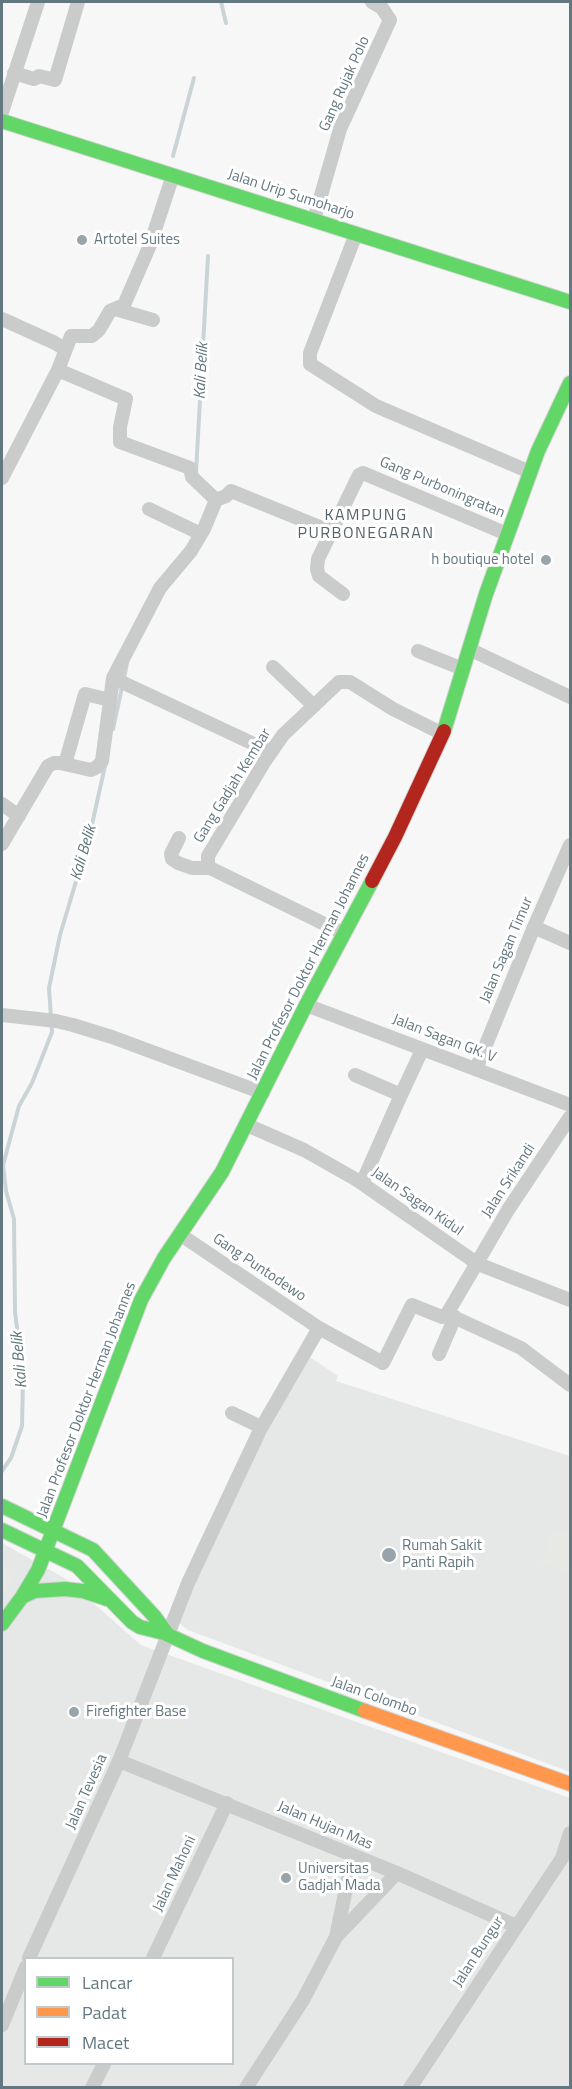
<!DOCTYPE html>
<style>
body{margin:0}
#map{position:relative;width:572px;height:2089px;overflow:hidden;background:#f7f7f7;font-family:"Titillium Web",sans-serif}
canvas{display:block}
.frame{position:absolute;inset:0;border:3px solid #637781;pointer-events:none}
.legend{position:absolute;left:24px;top:1957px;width:210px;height:108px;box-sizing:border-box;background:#fff;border:2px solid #c1c9cd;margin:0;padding:8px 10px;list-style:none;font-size:18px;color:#637781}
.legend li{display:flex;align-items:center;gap:12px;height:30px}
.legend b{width:30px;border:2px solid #c1c9cd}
</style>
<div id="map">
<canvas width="572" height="2089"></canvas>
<div class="frame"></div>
<ul class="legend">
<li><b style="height:8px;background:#63d668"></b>Lancar</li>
<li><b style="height:8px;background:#ff974d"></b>Padat</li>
<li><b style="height:8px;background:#b3261e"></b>Macet</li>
</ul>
</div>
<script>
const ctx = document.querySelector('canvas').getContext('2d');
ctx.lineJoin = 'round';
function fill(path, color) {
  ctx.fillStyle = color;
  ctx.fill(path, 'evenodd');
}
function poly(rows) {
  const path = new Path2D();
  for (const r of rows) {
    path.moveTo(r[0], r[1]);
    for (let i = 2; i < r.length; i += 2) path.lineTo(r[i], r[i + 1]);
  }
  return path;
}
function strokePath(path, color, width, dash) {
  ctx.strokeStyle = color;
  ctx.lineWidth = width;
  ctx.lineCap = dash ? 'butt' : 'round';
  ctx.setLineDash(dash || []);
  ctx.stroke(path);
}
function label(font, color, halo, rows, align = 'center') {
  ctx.font = font + ' "Titillium Web",sans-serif';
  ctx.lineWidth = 6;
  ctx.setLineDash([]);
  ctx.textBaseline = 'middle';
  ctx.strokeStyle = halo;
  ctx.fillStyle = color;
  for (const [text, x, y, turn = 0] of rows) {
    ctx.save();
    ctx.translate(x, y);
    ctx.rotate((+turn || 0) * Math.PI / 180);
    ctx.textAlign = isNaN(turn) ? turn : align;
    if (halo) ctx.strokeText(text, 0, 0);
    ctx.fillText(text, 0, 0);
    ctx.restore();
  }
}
fill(poly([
 [304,1353,338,1376,336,1381,570,1456,570,1772,188,1630,178,1622,236,1488],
 [2,1543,66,1579,141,1645,570,1798,570,2087,2,2087],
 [26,1958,232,1958,232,2064,26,2064]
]), '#e6e8e7');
fill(poly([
 [553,1529,570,1534,570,1572,542,1563],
 [2,1558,12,1578,2,1598]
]), '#e6e9e4');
strokePath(poly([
 [221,2,226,23],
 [173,156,194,78],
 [196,472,208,256],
 [124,679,127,663],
 [113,729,122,687],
 [2,1471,11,1458,22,1426,23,1380,15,1311,14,1219,6,1191,3,1165,19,1106,32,1083,52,1032,49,988,60,935,89,838,105,766]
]), '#cad4d6', 4);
const fast = poly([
 [2,121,570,302],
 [444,731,486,594,538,451,570,383],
 [2,1506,93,1550,154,1616,168,1635],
 [2,1530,77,1566,132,1622,140,1627,164,1633,203,1651,365,1711],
 [22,1597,35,1591,65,1589,83,1591,107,1599],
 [2,1624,22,1597,38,1570,141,1300,164,1258,222,1172,306,1005,372,881]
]);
const slow = poly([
 [365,1711,570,1784]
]);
const jam = poly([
 [372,881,395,837,444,731]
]);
strokePath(fast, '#d3d4d5', 16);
strokePath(slow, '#d3d4d5', 16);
strokePath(jam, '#d3d4d5', 16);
strokePath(poly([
 [14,73,34,79,39,76,55,80,78,2],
 [2,112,38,2],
 [314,220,340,129,390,20,382,8,372,2],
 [356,234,310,353,310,364,376,406,530,472],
 [115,309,153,320],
 [2,319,55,343,65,349],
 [58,370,126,399,120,427,120,442,190,468,192,477,216,500],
 [2,478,58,370,71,336,92,336,99,330,110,311,124,305,150,245,173,175],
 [149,509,201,534],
 [343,594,319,576,317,569,318,559,359,475,363,473,507,534],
 [469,649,570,697],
 [418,651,463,669],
 [273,667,314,706],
 [113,678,271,752],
 [65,764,85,694,110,700],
 [2,804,19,816],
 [179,838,171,854,172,859,178,863,192,868,210,868,343,933],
 [2,844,48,766,54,763,60,763,91,770,97,767,102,761,113,678,160,588,191,551,204,529,216,500,226,496,231,491,332,532],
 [210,868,208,864,208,856,265,761,283,735,339,682,350,682,393,709,443,734],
 [534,927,570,943],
 [306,1005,570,1105],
 [2,1015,56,1021,73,1025,112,1037,263,1093],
 [476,1069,534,927,570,845],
 [355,1075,401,1095,422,1050],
 [247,1125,304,1150,357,1180,478,1264,570,1300],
 [362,1183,401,1095],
 [181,1235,319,1328,383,1363,412,1305,442,1317,447,1314,508,1210,570,1117],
 [447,1314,521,1348,570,1385],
 [439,1354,455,1317],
 [232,1413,261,1427],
 [119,1761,397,1873,516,1926],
 [336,1937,397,1873],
 [29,1958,119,1761,188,1583,260,1430,319,1328],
 [153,1958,227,1803],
 [2,2025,26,1967],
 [92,2088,104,2064],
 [246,2088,303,2000,336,1937,353,1855],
 [410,2088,562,1858,570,1833]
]), '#cacccc', 14);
strokePath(fast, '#63d668', 14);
strokePath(slow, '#ff974d', 14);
strokePath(jam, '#b3261e', 14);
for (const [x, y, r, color] of [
 [82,240,6,"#97a4aa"],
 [546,560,6,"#97a4aa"],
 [389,1555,8,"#97a4aa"],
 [74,1712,6,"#97a4aa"],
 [286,1878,6,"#97a4aa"]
]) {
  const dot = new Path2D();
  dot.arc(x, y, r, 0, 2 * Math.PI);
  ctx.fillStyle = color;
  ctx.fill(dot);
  strokePath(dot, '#fff', 2);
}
label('15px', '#637781', '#fff', [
 ["Gang Rujak Polo",345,84,-66],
 ["Jalan Urip Sumoharjo",291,195,18],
 ["Gang Purboningratan",442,488,23],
 ["Gang Gadjah Kembar",233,786,-58],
 ["Jalan Sagan Timur",507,950,-67],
 ["Jalan Profesor Doktor Herman Johannes",309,967,-63],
 ["Jalan Sagan GK. V",444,1039,21],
 ["Jalan Srikandi",509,1181,-57],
 ["Jalan Sagan Kidul",417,1202,35],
 ["Gang Puntodewo",259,1268,34],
 ["Jalan Profesor Doktor Herman Johannes",87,1400,-69],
 ["Jalan Colombo",374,1697,20],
 ["Jalan Tevesia",87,1792,-66],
 ["Jalan Hujan Mas",325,1826,23],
 ["Jalan Mahoni",175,1874,-65],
 ["Jalan Bungur",479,1952,-57]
]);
label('15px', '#637781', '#fff', [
 ["Artotel Suites",94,240],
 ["h boutique hotel",534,560,"right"],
 ["Rumah Sakit",402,1546],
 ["Panti Rapih",402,1563],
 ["Firefighter Base",86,1712],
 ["Universitas",298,1869],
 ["Gadjah Mada",298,1886]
], 'left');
label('italic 16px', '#5e767c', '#fff', [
 ["Kali Belik",202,371,-87],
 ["Kali Belik",84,853,-74],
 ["Kali Belik",20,1360,-95]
]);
ctx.letterSpacing = '1.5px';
label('16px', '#55646c', '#fff', [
 ["KAMPUNG",366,516],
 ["PURBONEGARAN",366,534]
]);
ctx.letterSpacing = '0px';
</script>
